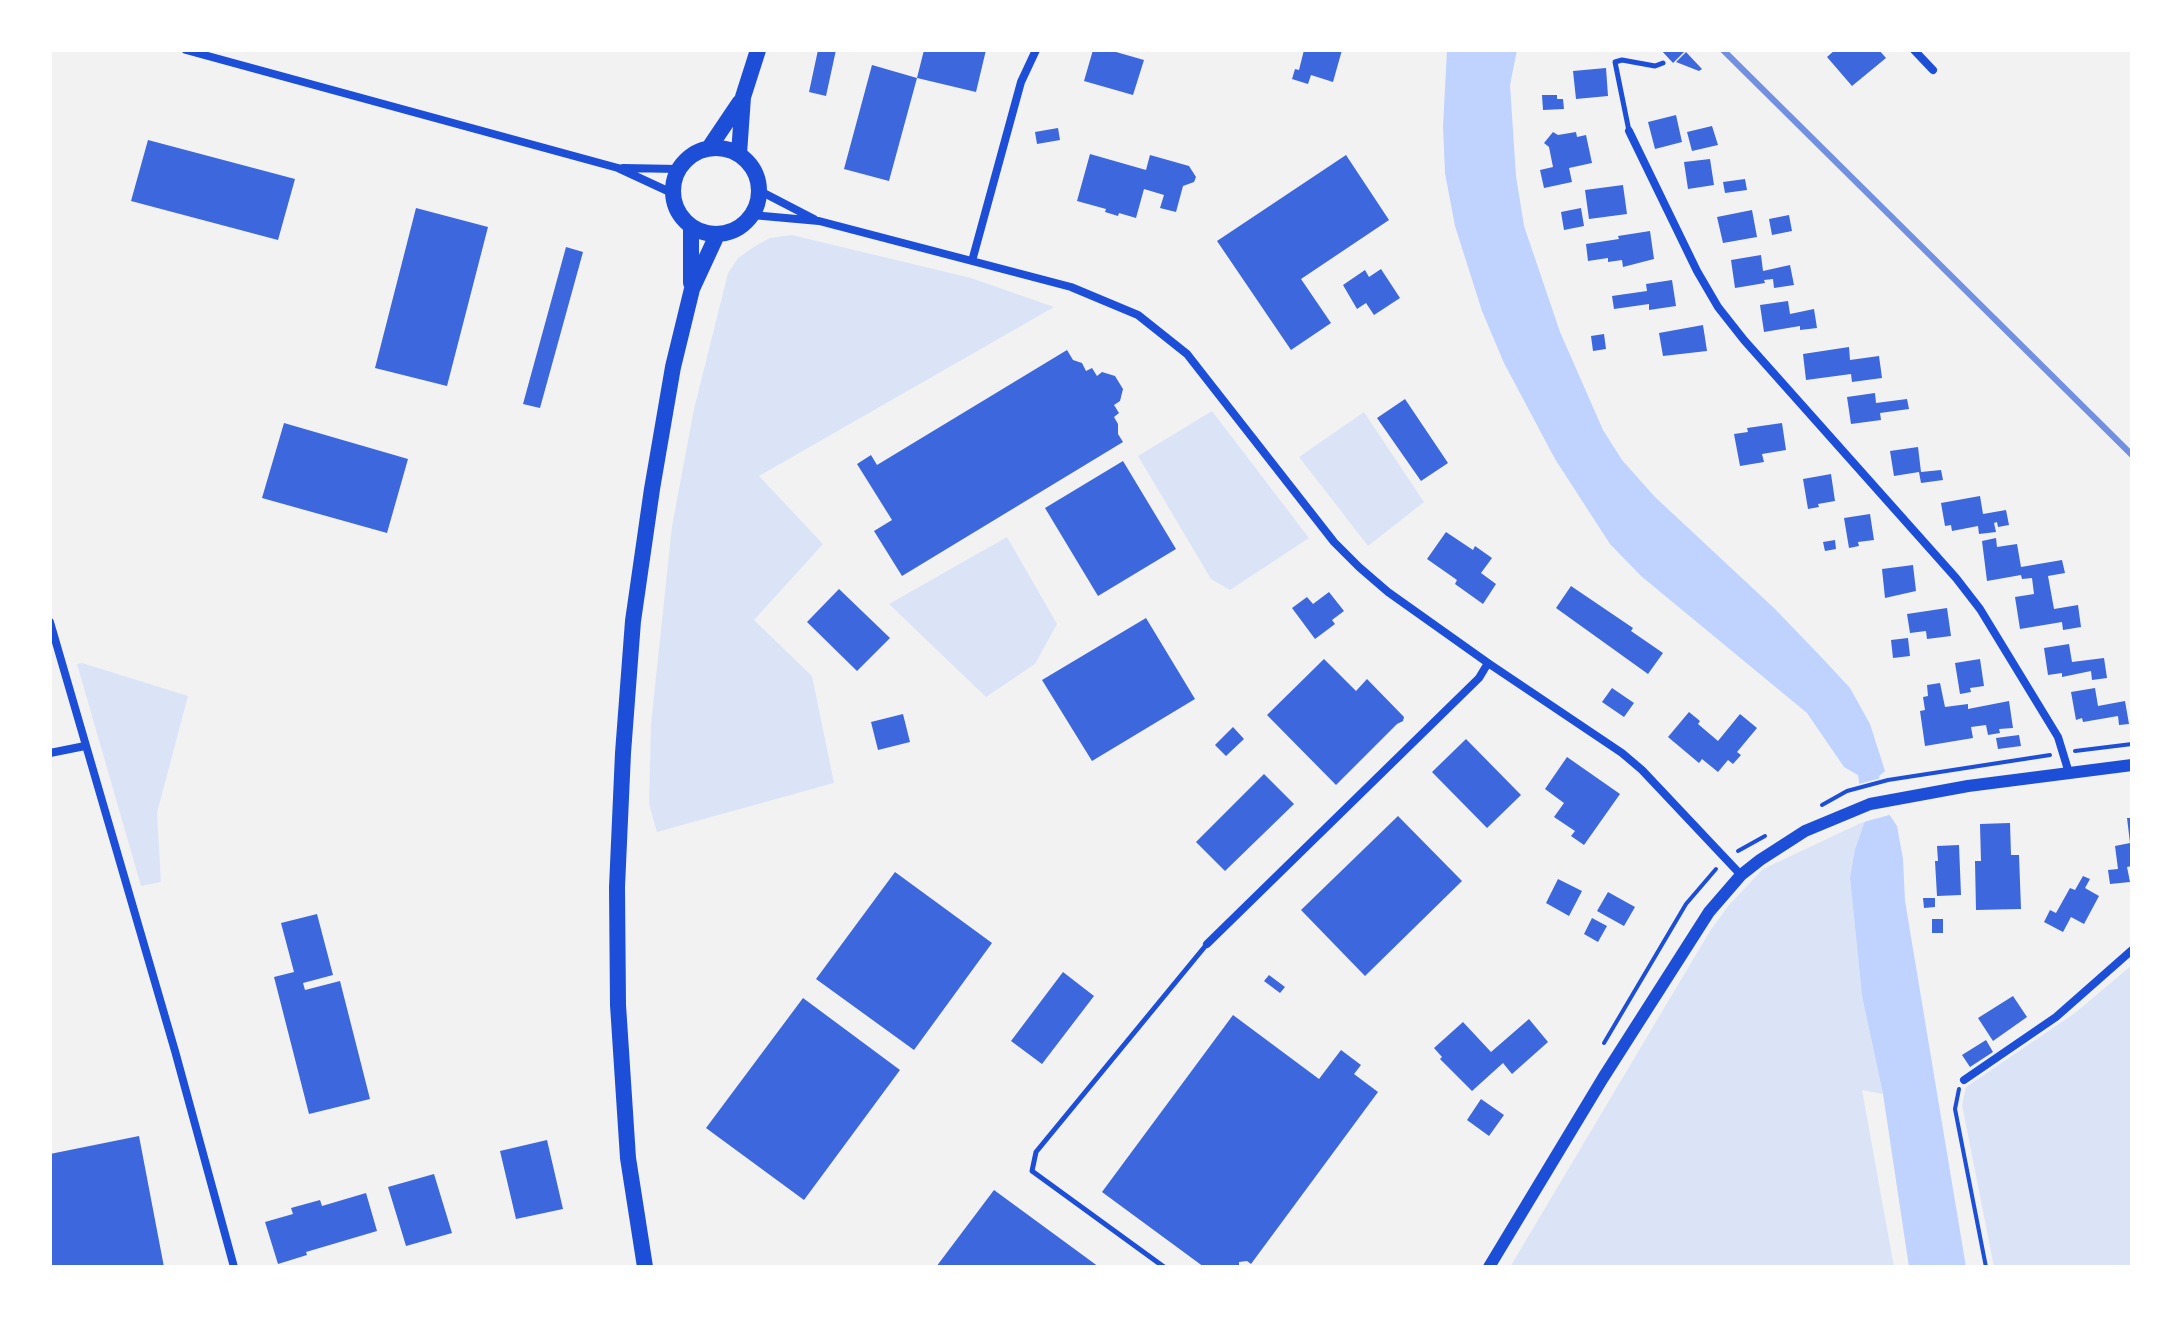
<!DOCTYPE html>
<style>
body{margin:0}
#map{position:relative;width:2182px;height:1317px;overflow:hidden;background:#f2f2f2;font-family:"Alegreya Sans",sans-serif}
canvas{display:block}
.frame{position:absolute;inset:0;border:52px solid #fff;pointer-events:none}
</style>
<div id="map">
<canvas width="2182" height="1317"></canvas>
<div class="frame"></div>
</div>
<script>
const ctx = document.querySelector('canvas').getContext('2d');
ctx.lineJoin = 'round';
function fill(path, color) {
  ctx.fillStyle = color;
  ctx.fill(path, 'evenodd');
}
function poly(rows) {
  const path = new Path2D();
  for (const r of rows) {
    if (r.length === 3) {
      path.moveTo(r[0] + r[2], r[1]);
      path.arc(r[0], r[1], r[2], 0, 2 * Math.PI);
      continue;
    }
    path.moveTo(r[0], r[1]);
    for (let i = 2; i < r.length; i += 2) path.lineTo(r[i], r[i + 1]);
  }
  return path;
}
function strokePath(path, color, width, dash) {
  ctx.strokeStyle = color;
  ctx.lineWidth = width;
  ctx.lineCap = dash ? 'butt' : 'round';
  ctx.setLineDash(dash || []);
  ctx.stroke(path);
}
fill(poly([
 [792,235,971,278,1054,307,759,476,823,544,754,620,812,676,834,783,657,832,649,804,651,724,672,526,694,409,728,273,738,258,755,246,770,238],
 [1212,411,1309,538,1230,590,1211,579,1138,456],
 [1364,412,1424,502,1368,546,1299,457],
 [1007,537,1057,624,1035,664,986,697,889,604],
 [82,663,188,696,157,813,161,882,141,886,77,664],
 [1865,821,1855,849,1850,878,1862,996,1883,1094,1862,1090,1894,1267,1510,1267,1710,931,1729,905,1763,869],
 [2132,965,2132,1267,1994,1267,1962,1105,1966,1087,2075,1013]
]), '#dbe4f7');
fill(poly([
 [1447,50,1517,50,1510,85,1516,176,1524,226,1560,332,1603,430,1622,460,1655,497,1775,609,1825,661,1850,688,1870,724,1885,771,1879,776,1889,814,1897,826,1903,859,1905,901,1966,1267,1909,1267,1883,1094,1862,996,1850,878,1855,849,1865,821,1858,775,1844,767,1807,713,1641,576,1610,544,1555,459,1504,363,1482,311,1455,226,1445,173,1443,127]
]), '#bfd3fe');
fill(poly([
 [1885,777,1893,814,1860,823,1855,785]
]), '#f2f2f2');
fill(poly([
 [818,50,836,50,826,96,809,92],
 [924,50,986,50,976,92,917,78],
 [1093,50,1109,50,1144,60,1133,95,1084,81],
 [1304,50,1342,50,1333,82,1311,75,1308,84,1292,79,1295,69,1299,70],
 [1661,50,1686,50,1673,63],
 [1835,50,1879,50,1886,58,1852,86,1827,57],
 [1686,52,1702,69,1699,71,1676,62],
 [872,65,917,78,889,181,844,169],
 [1606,68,1608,96,1576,99,1573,71],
 [1542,95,1557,95,1557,99,1563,99,1564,109,1543,110],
 [1676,115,1682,142,1655,149,1648,122],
 [1712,126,1718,145,1692,151,1687,132],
 [1058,128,1060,140,1037,144,1035,132],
 [1553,132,1558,135,1576,132,1577,137,1586,135,1592,163,1569,168,1572,182,1544,188,1540,170,1553,167,1549,147,1544,143],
 [148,140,295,179,278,240,131,201],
 [1090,154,1146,170,1150,155,1189,166,1196,177,1194,182,1183,186,1176,212,1160,208,1164,195,1144,189,1136,218,1119,213,1118,216,1105,212,1106,209,1077,201],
 [1346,155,1389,220,1301,279,1331,323,1291,350,1217,241],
 [1710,159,1714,185,1688,189,1684,162],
 [1745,179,1747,190,1725,193,1723,182],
 [1623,185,1627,214,1589,219,1585,190],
 [416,208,488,227,447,386,375,368],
 [1581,208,1584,226,1564,230,1561,212],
 [1752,210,1757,237,1723,243,1717,217],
 [1789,215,1792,231,1772,235,1769,219],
 [1650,231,1654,259,1623,267,1622,260,1608,262,1608,258,1588,261,1586,244,1619,239,1618,236],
 [566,247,583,252,540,408,523,404],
 [1761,255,1763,271,1790,265,1794,285,1774,288,1773,279,1764,280,1765,283,1735,288,1731,260],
 [1381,269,1400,298,1374,315,1366,303,1357,309,1343,285,1365,270,1369,277],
 [1672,280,1676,306,1649,310,1649,304,1614,309,1612,296,1647,291,1646,284],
 [1788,301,1790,314,1814,309,1817,328,1800,330,1800,326,1764,332,1760,305],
 [1703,325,1707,351,1663,356,1659,333],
 [1604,334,1606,349,1593,351,1591,336],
 [1849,347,1850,360,1879,356,1882,378,1852,382,1851,374,1806,380,1803,354],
 [1067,350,1073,360,1082,363,1086,371,1092,368,1097,376,1102,372,1115,376,1123,389,1120,401,1114,405,1119,413,1114,417,1118,424,1118,434,1123,442,902,576,874,531,892,520,857,464,871,455,877,465],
 [1875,393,1876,403,1907,399,1909,409,1880,413,1881,420,1851,424,1847,397],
 [1405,399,1448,463,1421,481,1377,418],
 [284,423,408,459,387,533,262,498],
 [1782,423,1786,450,1762,454,1764,462,1740,466,1734,434,1748,432,1747,428],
 [1918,447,1921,472,1941,470,1943,480,1921,483,1919,472,1894,476,1890,451],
 [1123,461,1176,549,1098,596,1045,508],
 [1831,474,1835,501,1818,504,1819,507,1808,509,1803,479],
 [1980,496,1983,514,2006,510,2009,525,1998,527,1997,522,1994,523,1996,532,1979,534,1978,526,1952,531,1951,525,1945,526,1941,503],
 [1870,514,1874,540,1858,542,1859,546,1849,548,1844,518],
 [1446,532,1473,550,1475,546,1492,558,1481,573,1496,584,1483,604,1455,584,1457,580,1427,559],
 [1996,538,1997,547,2017,544,2021,567,2062,560,2065,573,2048,576,2054,609,2078,605,2081,627,2063,630,2062,622,2020,629,2015,597,2034,594,2032,578,2022,579,2021,575,1987,581,1982,541],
 [1835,540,1836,549,1825,551,1823,542],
 [1913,565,1916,591,1885,598,1882,569],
 [1571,586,1633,628,1631,631,1663,653,1648,674,1556,608],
 [839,589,890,638,857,671,807,622],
 [1329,592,1344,611,1332,620,1335,624,1315,639,1292,608,1307,597,1313,604],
 [1947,608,1951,636,1927,639,1926,631,1910,633,1907,614],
 [1146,618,1195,699,1092,761,1042,680],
 [1908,638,1910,656,1893,658,1891,640],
 [2069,644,2072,662,2104,658,2107,678,2092,680,2091,671,2062,677,2062,673,2048,675,2044,648],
 [1324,659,1356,691,1367,679,1404,717,1403,721,1397,724,1336,785,1267,715],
 [1980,659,1984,686,1970,688,1971,692,1960,694,1955,663],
 [1940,683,1945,707,1968,704,1968,709,2009,701,2013,728,1999,729,2000,733,1988,735,1986,725,1971,727,1973,738,1925,746,1920,711,1925,710,1923,697,1928,696,1927,685],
 [1612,688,1634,703,1624,717,1602,702],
 [2095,688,2098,706,2125,701,2129,724,2119,725,2118,716,2083,722,2082,718,2076,720,2071,692],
 [1689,712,1700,721,1698,724,1718,741,1740,714,1757,728,1737,752,1741,755,1733,764,1728,760,1718,772,1702,759,1699,763,1668,737],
 [903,714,910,742,878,750,871,722],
 [1233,727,1244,739,1226,756,1215,745],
 [2019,735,2021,746,1998,749,1996,738],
 [1466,739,1521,795,1487,828,1432,772],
 [1567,757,1620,794,1584,845,1571,836,1575,831,1554,817,1564,803,1545,789],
 [1264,774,1294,804,1225,871,1196,842],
 [1398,816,1462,881,1365,976,1301,910],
 [2127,818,2132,818,2132,866,2127,867,2130,882,2110,884,2108,870,2118,869,2115,846,2130,843],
 [2010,823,2011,855,2019,855,2021,909,1976,910,1975,861,1981,861,1980,824],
 [1959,845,1961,895,1937,896,1935,861,1938,861,1937,846],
 [895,872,992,943,914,1050,816,979],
 [2083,876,2090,879,2085,888,2099,896,2084,924,2071,917,2063,932,2044,922,2050,910,2056,913,2070,888,2075,890],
 [1558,879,1582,891,1569,916,1546,903],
 [1608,892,1635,907,1624,926,1597,911],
 [1923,898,1935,898,1935,907,1924,908],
 [317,914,333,975,303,983,305,990,340,981,370,1099,309,1114,274,977,294,972,281,923],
 [1592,918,1607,926,1598,942,1584,934],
 [1932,919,1943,919,1943,933,1932,933],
 [1063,972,1094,996,1042,1064,1011,1041],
 [1269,975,1285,987,1280,993,1264,981],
 [2013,996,2027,1017,1993,1041,1978,1018],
 [803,998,900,1070,804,1200,706,1128],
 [1233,1015,1319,1079,1341,1050,1361,1065,1354,1074,1378,1092,1251,1264,1247,1261,1239,1262,1239,1267,1204,1267,1102,1192],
 [1529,1019,1548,1042,1512,1074,1503,1063,1472,1091,1440,1059,1442,1057,1434,1048,1463,1022,1491,1052],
 [1986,1040,1993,1052,1970,1067,1962,1055],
 [1481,1099,1504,1115,1489,1136,1467,1120],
 [139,1136,164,1267,50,1267,50,1154],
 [547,1140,563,1209,516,1219,500,1151],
 [434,1174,452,1233,406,1246,388,1187],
 [994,1190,1099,1267,936,1267],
 [366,1193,377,1231,306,1252,307,1255,278,1264,265,1222,293,1214,291,1208,320,1200,322,1206]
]), '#3d67dc');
strokePath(poly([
 [2075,751,2132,744],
 [1822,805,1847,791,1888,780,2050,755],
 [1738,851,1765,836],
 [1604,1043,1686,904,1716,869],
 [1959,1089,1955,1109,1986,1267]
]), '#1d4ed8', 4);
strokePath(poly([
 [1629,131,1615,62,1622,60,1655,66,1663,63],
 [1164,1267,1032,1171,1036,1152,1207,944]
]), '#1d4ed8', 5);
strokePath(poly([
 [186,50,618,168,672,193],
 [1914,50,1933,70],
 [1629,131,1697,271,1718,307,1744,340,1956,578,1980,609,2058,737,2069,773],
 [623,168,678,169],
 [760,191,814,219],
 [752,215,819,221,972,261,1071,287,1138,315,1187,354,1334,542,1359,567,1388,592,1488,663,1622,753,1642,770,1741,875],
 [972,261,1021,82,1036,50],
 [50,622,175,1051,234,1267],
 [50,753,85,746],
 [1207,944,1479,678,1488,663],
 [1964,1080,2056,1017,2132,950]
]), '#1d4ed8', 8);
strokePath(poly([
 [1489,1267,1603,1078,1709,912,1741,875,1760,860,1805,831,1870,804,1968,786,2132,765]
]), '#1d4ed8', 12);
strokePath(poly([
 [716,191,43],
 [709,148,740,102],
 [739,154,743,97,758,50],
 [691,227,691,283],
 [645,1267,628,1158,618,1005,617,887,623,753,633,621,652,489,673,367,692,289,717,235]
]), '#1d4ed8', 16);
strokePath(poly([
 [1723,50,2132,455]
]), '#7290e2', 6);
</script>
